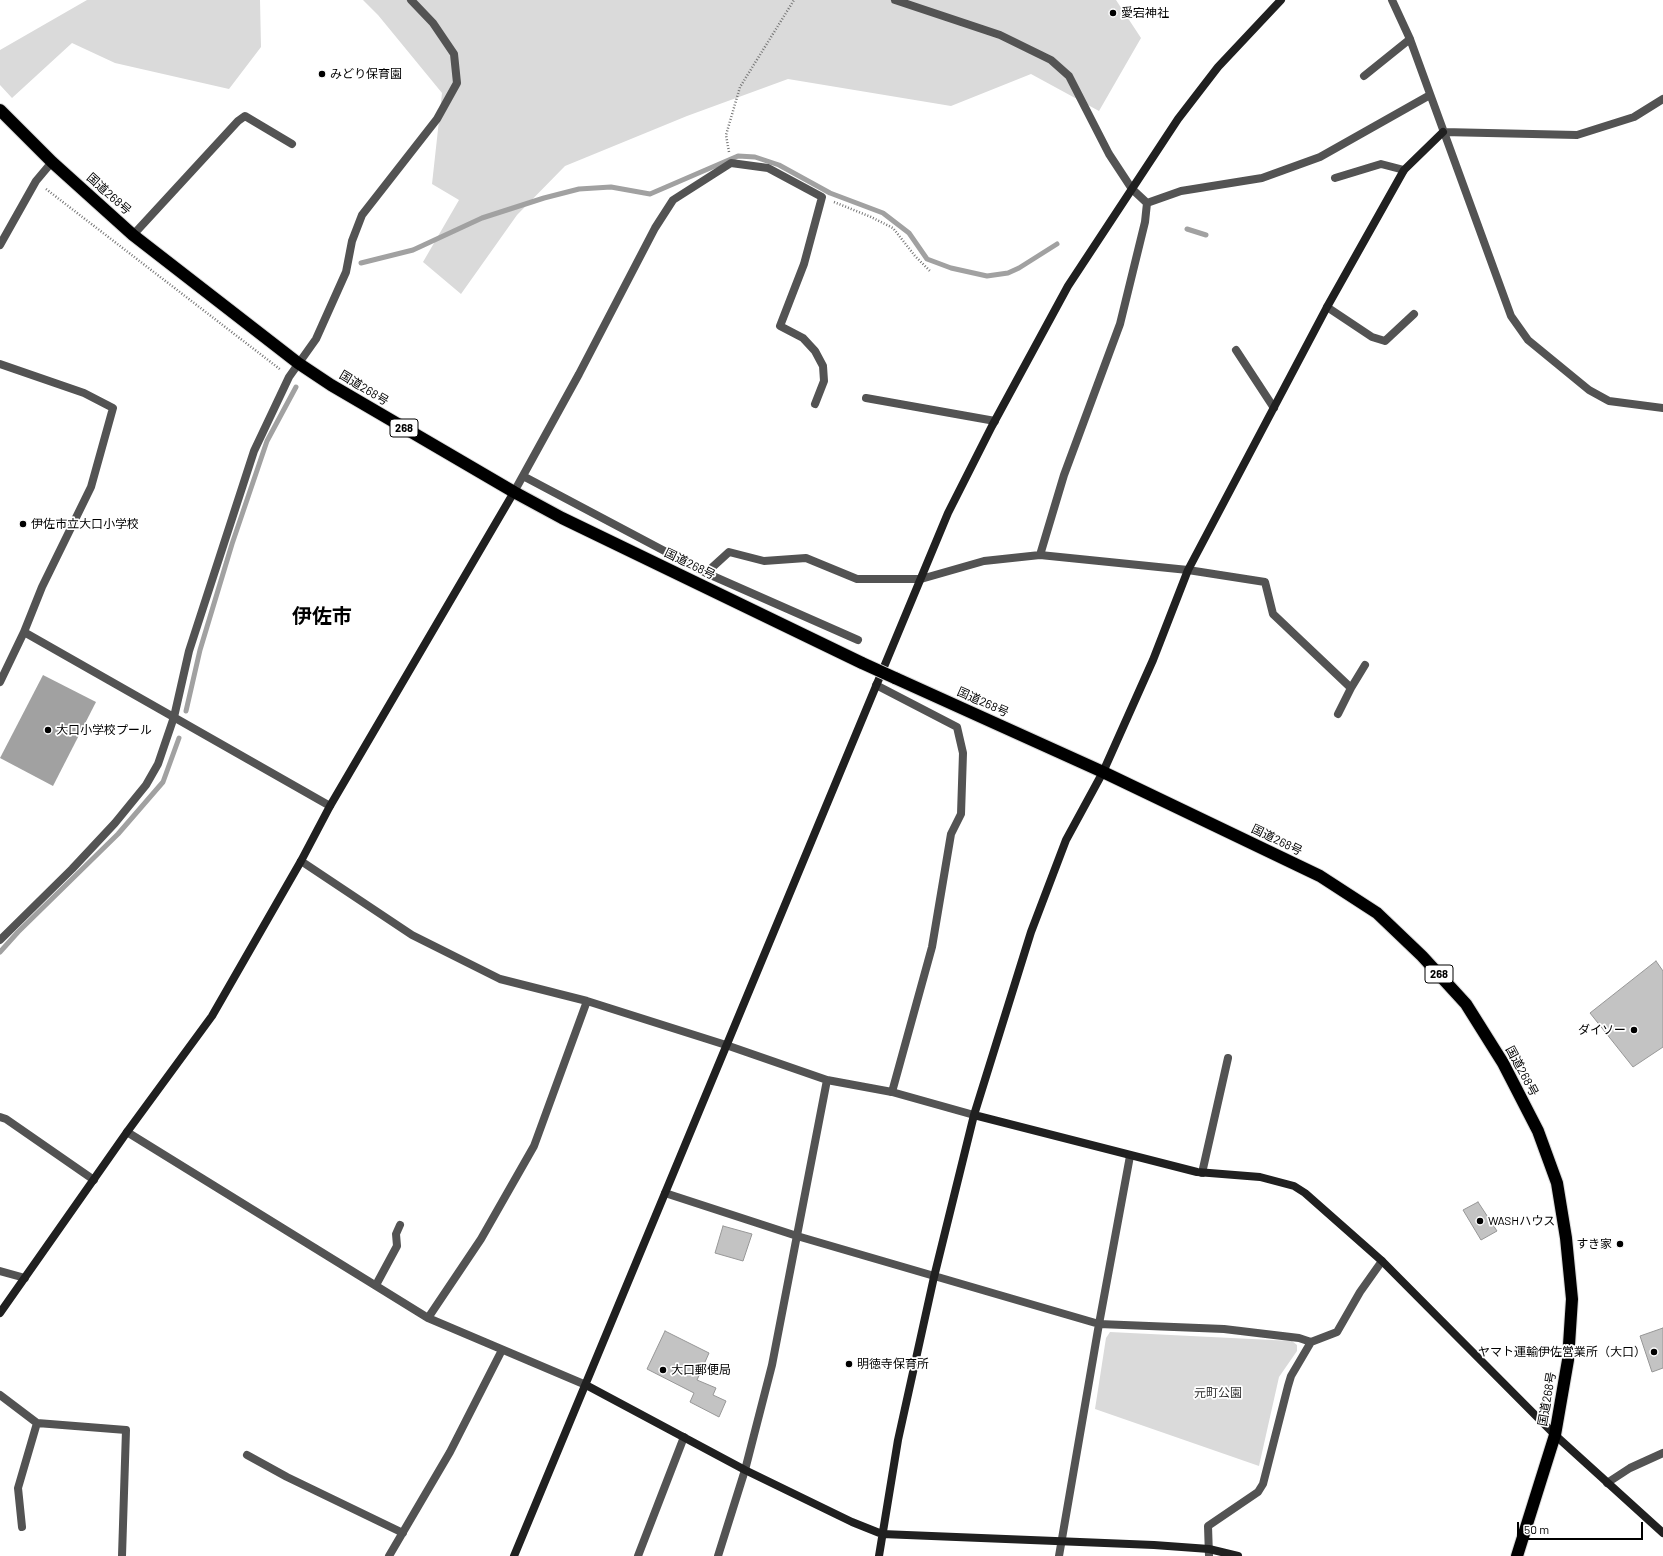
<!DOCTYPE html>
<meta charset="utf-8">
<style>
body{margin:0}
#map{position:relative;width:1663px;height:1556px;overflow:hidden;background:#fff;font-family:Barlow,sans-serif}
canvas{display:block}
.scale{position:absolute;left:1517px;top:1522px;width:126px;height:18px;box-sizing:border-box;border:2px solid #000;border-top:0;padding-left:5px;font-size:12px;line-height:14px;white-space:nowrap;color:#000;-webkit-text-stroke:3px #fff;paint-order:stroke}
</style>
<div id="map">
<canvas width="1663" height="1556"></canvas>
<div class="scale">50 m</div>
</div>
<script>
const ctx = document.querySelector('canvas').getContext('2d');
ctx.lineJoin = 'round';
function fill(path, color) {
  ctx.fillStyle = color;
  ctx.fill(path, 'evenodd');
}
function poly(rows) {
  const path = new Path2D();
  for (const r of rows) {
    path.moveTo(r[0], r[1]);
    for (let i = 2; i < r.length; i += 2) path.lineTo(r[i], r[i + 1]);
  }
  return path;
}
function strokePath(path, color, width, dash) {
  ctx.strokeStyle = color;
  ctx.lineWidth = width;
  ctx.lineCap = dash ? 'butt' : 'round';
  ctx.setLineDash(dash || []);
  ctx.stroke(path);
}
function label(font, color, halo, rows, align = 'center') {
  ctx.font = font + ' Barlow,"Noto Sans JP",sans-serif';
  ctx.lineWidth = 3.5;
  ctx.setLineDash([]);
  ctx.textBaseline = 'middle';
  ctx.strokeStyle = halo;
  ctx.fillStyle = color;
  for (const [text, x, y, turn = 0] of rows) {
    ctx.save();
    ctx.translate(x, y);
    ctx.rotate((+turn || 0) * Math.PI / 180);
    ctx.textAlign = isNaN(turn) ? turn : align;
    if (halo) ctx.strokeText(text, 0, 0);
    ctx.fillText(text, 0, 0);
    ctx.restore();
  }
}
fill(poly([
 [87,0,260,0,261,47,229,89,115,63,72,43,12,98,0,85,0,50],
 [363,0,1116,0,1141,38,1099,111,1031,74,951,106,788,79,687,116,565,166,517,215,461,294,423,262,459,200,432,184,442,93,378,15],
 [1110,1332,1292,1341,1297,1345,1297,1351,1279,1377,1259,1466,1095,1409,1106,1338]
]), '#dadada');
fill(poly([
 [43,675,96,702,53,786,0,758]
]), '#a1a1a1');
strokePath(poly([
 [1187,229,1206,235],
 [361,263,413,250,482,218,544,198,579,189,611,187,650,194,738,156,755,157,779,165,830,193,883,213,909,233,927,259,951,268,987,276,1008,273,1019,268,1057,244],
 [186,711,200,650,232,544,267,441,296,387],
 [0,952,18,932,118,834,163,782,179,738]
]), '#a1a1a1', 5);
const building = poly([
 [1656,961,1663,971,1663,1047,1633,1067,1590,1013,1656,961],
 [1478,1202,1497,1231,1481,1240,1463,1210,1478,1202],
 [723,1226,752,1234,743,1261,715,1253,723,1226],
 [1663,1328,1663,1368,1652,1372,1640,1336,1663,1328],
 [665,1331,709,1353,697,1380,716,1388,713,1395,726,1401,719,1417,690,1402,694,1393,647,1369,665,1331]
]);
fill(building, '#c3c3c3');
strokePath(building, '#979797', 1);
const highway = poly([
 [0,110,52,162,133,235,298,363,331,385,514,492,562,518,862,663],
 [895,678,1103,772,1320,876,1377,913,1422,956,1466,1004,1503,1063,1538,1131,1557,1183,1566,1238,1572,1299,1568,1360,1555,1435,1517,1556]
]);
strokePath(highway, '#dbdbdb', 14);
strokePath(poly([
 [729,152,726,135,740,87,794,0],
 [46,189,281,370],
 [834,202,871,217,893,228,915,256,930,271]
]), '#757575', 2.5, [1, 2]);
strokePath(poly([
 [876,685,957,727,963,753,961,814,951,834,932,947,892,1092]
]), '#535353', 8);
strokePath(poly([
 [895,0,1000,35,1051,60,1069,76,1109,154,1132,189,1147,203,1181,191,1262,178,1320,157,1430,95],
 [1392,0,1410,39,1511,316,1528,340,1589,390,1609,401,1663,408],
 [1364,76,1410,39],
 [1443,132,1577,135,1634,117,1663,99],
 [1335,178,1381,164,1404,170],
 [133,235,238,121,245,116,292,144],
 [0,245,36,181,52,162],
 [1327,307,1372,337,1385,341,1414,314],
 [1236,350,1274,408],
 [0,364,84,393,113,408,91,487,42,587,24,632,330,806],
 [866,398,995,421],
 [523,476,706,573,729,552,764,561,806,558,857,579,921,579,984,561,1040,555,1188,570,1265,582,1273,614,1351,688,1338,714],
 [514,492,579,374,655,228,673,200,731,163,768,168,822,197,804,264,780,326,803,338,815,351,823,366,824,381,815,404],
 [1040,555,1064,475,1120,324,1145,222,1147,203],
 [706,573,858,640],
 [0,682,24,632],
 [1351,688,1365,665],
 [301,861,412,935,500,979,587,1001,726,1045,827,1080,892,1092,974,1115],
 [0,940,72,869,115,823,146,785,158,764,174,717,189,651,254,451,289,377,316,339,346,272,352,241,362,215,437,119,457,83,454,54,433,23,411,0],
 [0,1117,6,1119,94,1180],
 [127,1132,428,1318,586,1385],
 [1202,1173,1228,1058],
 [665,1193,797,1236,1099,1324,1224,1329,1299,1338,1311,1342],
 [0,1271,25,1278],
 [376,1285,397,1246,396,1234,400,1225],
 [428,1318,481,1239,534,1146,587,1001],
 [0,1395,37,1423,126,1430,122,1556],
 [247,1455,287,1477,403,1533],
 [1607,1483,1630,1468,1663,1453],
 [22,1527,18,1488,37,1423],
 [389,1556,450,1452,502,1350],
 [638,1556,684,1437],
 [718,1556,745,1470,772,1365,827,1080],
 [1059,1556,1099,1324,1130,1156],
 [1209,1556,1208,1526,1258,1492,1263,1484,1288,1386,1291,1376,1311,1342,1337,1332,1360,1292,1382,1261]
]), '#535353', 8);
strokePath(poly([
 [974,1115,1197,1172,1260,1177,1294,1186,1305,1193,1382,1261,1555,1435,1663,1533],
 [0,1313,127,1132,212,1016,301,861,330,806,514,492],
 [586,1385,745,1470,852,1522,882,1534,1154,1545,1209,1549,1238,1556],
 [514,1556,948,513,992,426,1068,286,1178,119,1218,67,1281,0],
 [879,1556,898,1440,934,1277,974,1115,1031,932,1066,840,1103,772,1153,660,1188,570,1327,307,1404,170,1443,132]
]), '#202020', 8);
strokePath(highway, '#000', 12);
const highwayBridge = poly([
 [862,663,895,678]
]);
strokePath(highwayBridge, '#dbdbdb', 14, []);
strokePath(highwayBridge, '#000', 12);
for (const [x, y, r, color] of [
 [1113,13,4,"#000"],
 [322,74,4,"#000"],
 [23,524,4,"#000"],
 [48,730,4,"#000"],
 [1634,1030,4,"#000"],
 [1480,1221,4,"#000"],
 [1620,1244,4,"#000"],
 [1654,1352,4,"#000"],
 [849,1364,4,"#000"],
 [663,1370,4,"#000"]
]) {
  const dot = new Path2D();
  dot.arc(x, y, r, 0, 2 * Math.PI);
  ctx.fillStyle = color;
  ctx.fill(dot);
  strokePath(dot, '#fff', 1.5);
}
for (const [x, y, w] of [
 [404,428,28],
 [1439,974,28]
]) {
  const box = new Path2D();
  box.roundRect(x - w / 2, y - 9, w, 18, 3);
  ctx.fillStyle = '#fff';
  ctx.fill(box);
  strokePath(box, '#000', 1);
}
label('bold 11px', '#000', null, [
 ["268",404,428],
 ["268",1439,974]
]);
label('12px', '#000', '#fff', [
 ["愛宕神社",1121,13],
 ["みどり保育園",330,74],
 ["伊佐市立大口小学校",31,524],
 ["大口小学校プール",56,730],
 ["ダイソー",1626,1030,"right"],
 ["WASHハウス",1488,1221],
 ["すき家",1612,1244,"right"],
 ["ヤマト運輸伊佐営業所（大口）",1646,1352,"right"],
 ["明徳寺保育所",857,1364],
 ["大口郵便局",671,1370]
], 'left');
label('12px', '#000', '#fff', [
 ["国道268号",109,194,42],
 ["国道268号",364,388,31],
 ["国道268号",690,564,26],
 ["国道268号",983,702,24],
 ["国道268号",1277,840,26],
 ["国道268号",1522,1071,62],
 ["国道268号",1547,1399,-80]
]);
label('12px', '#313131', '#fff', [
 ["元町公園",1218,1393]
]);
label('bold 20px', '#000', '#fff', [
 ["伊佐市",322,616]
]);
</script>
